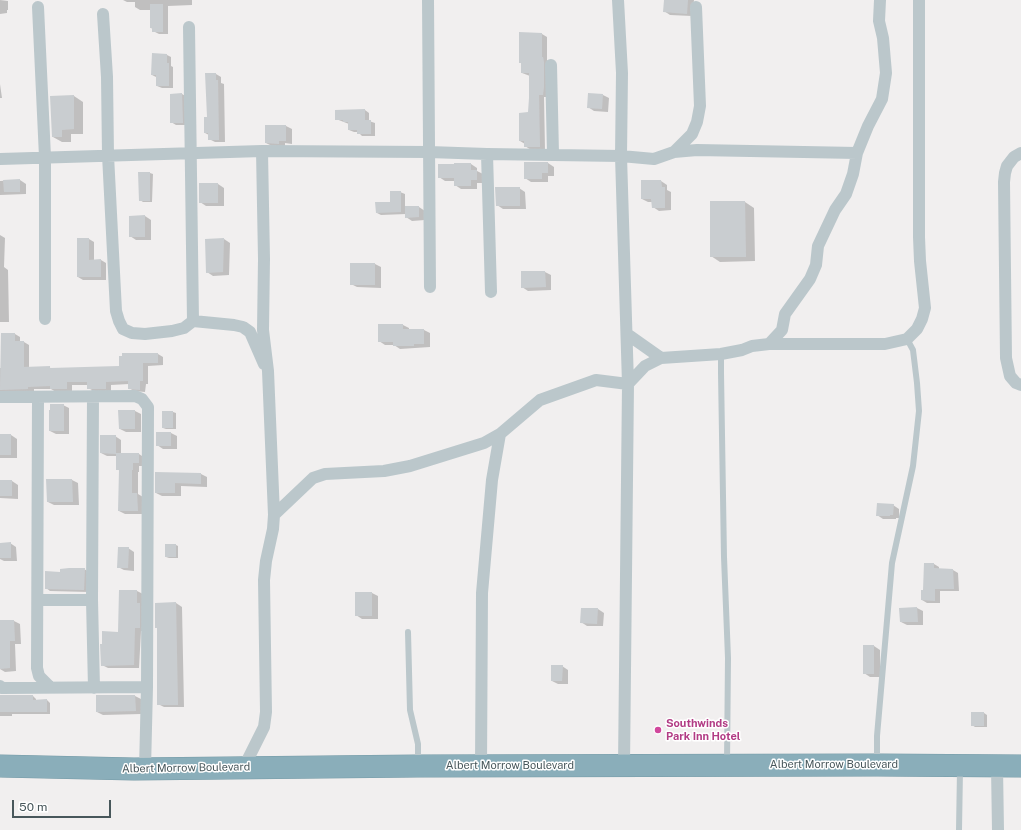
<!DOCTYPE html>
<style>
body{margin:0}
#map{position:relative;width:1021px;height:830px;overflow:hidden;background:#f1efef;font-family:"Public Sans",sans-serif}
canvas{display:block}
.scale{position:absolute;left:12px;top:800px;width:99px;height:18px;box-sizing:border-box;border:2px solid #48575b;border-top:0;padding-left:5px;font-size:12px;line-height:14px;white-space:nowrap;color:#48575b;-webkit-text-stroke:3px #fff;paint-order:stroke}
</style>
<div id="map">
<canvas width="1021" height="830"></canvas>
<div class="scale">50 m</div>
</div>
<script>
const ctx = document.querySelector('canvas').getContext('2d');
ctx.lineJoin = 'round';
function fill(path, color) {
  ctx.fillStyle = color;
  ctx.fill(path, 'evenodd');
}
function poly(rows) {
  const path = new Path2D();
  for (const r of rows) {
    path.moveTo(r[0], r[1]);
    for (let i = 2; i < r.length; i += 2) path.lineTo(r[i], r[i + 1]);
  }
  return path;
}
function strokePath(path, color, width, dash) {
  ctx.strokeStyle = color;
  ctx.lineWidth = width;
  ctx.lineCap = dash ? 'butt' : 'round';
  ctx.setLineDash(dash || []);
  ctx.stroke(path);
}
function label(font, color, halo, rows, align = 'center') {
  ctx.font = font + ' "Public Sans",sans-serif';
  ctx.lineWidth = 3;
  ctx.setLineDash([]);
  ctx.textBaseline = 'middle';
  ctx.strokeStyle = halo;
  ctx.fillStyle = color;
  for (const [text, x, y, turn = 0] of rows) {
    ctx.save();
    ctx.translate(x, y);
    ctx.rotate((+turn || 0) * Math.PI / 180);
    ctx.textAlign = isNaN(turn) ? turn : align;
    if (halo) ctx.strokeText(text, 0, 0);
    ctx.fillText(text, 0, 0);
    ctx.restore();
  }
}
fill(poly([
 [0,0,8,1,8,10,7,10,7,13,0,14],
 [123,0,192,0,192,5,168,6,168,34,159,34,153,31,153,29,151,28,151,10,140,10,135,7,135,2,127,2],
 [665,0,694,0,692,16,670,15,664,11],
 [520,34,542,34,547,37,547,60,548,61,548,97,544,97,545,150,531,150,525,146,525,144,520,141,529,113,530,76,522,73],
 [167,55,171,57,171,66,173,67,173,88,162,88,157,86,156,77,152,75],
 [216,74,221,77,221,83,224,84,225,142,215,142,209,139,209,135,205,133],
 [0,84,2,98,0,98],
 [182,94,187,97,187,125,176,125,171,122,171,95],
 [603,95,609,98,608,112,594,111,588,107],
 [74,96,83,102,83,134,71,134,71,142,62,142,53,137],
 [365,110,369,113,369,121,375,123,375,136,362,136,358,132,354,132,349,130,349,124,336,119],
 [266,126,286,126,292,129,292,144,285,143,285,146,272,146,266,143],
 [548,163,554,167,554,176,548,176,548,182,531,182,525,178],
 [471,164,477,168,477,171,483,174,483,183,477,183,477,189,461,189,455,185,455,181,445,181,439,177],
 [139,173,150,173,153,174,152,202,143,202,140,200],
 [20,180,26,184,26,194,0,195,0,181],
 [661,181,667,185,667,190,671,192,671,210,659,211,653,207,653,202,648,202,642,199],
 [218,184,224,188,224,206,206,206,200,202],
 [519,188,525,192,526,209,503,209,497,205],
 [400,192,405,194,405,208,419,207,425,211,425,220,412,221,406,217,406,214,381,215,377,213,391,203],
 [711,202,745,202,754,208,755,261,720,262,711,256],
 [145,216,151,220,151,240,136,240,130,236],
 [0,235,5,238,4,267,8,270,9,322,0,322],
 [89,239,94,242,94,261,101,260,106,263,106,280,83,280,78,277],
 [224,239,230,243,229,275,213,276,207,272],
 [351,264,375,264,381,267,381,288,357,287,351,284],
 [545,272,551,275,551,290,528,291,522,287],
 [403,325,409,328,409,330,424,330,430,333,430,347,400,349,394,345,385,345,379,341],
 [15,334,20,337,20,342,24,342,29,345,29,368,49,367,52,369,120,367,158,354,163,357,163,365,148,366,148,384,146,384,145,392,134,391,129,388,129,384,111,385,111,391,94,391,88,388,88,385,72,385,72,392,56,392,51,389,34,389,34,392,0,395,0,368,2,368],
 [63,405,69,408,69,434,56,434,50,431],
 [135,411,141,414,141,432,126,432,120,429],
 [163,412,173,412,176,413,176,429,166,429,163,428],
 [157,433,171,433,177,436,177,449,163,449,157,445],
 [0,435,11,435,17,439,17,458,0,458],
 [115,436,121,440,121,454,139,454,145,458,145,466,139,466,139,472,138,472,138,494,143,497,143,514,125,514,119,511,120,471,117,469,117,456,107,456,101,453],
 [156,473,201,474,207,477,207,487,181,486,181,496,162,496,156,493],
 [47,480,72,480,78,483,79,505,54,505,48,502],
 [0,481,12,481,18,485,18,499,0,498],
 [893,505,899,509,899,518,896,518,896,519,883,519,877,515],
 [10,543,16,547,17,561,4,561,0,559,0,544],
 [176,545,178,546,178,558,169,558,166,557],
 [128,548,134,552,134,571,124,570,118,567],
 [925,564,934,564,939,567,939,569,953,570,958,573,959,591,940,591,940,603,927,603,922,600,924,591],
 [84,569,89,572,89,592,50,591,46,588],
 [120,591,137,591,143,594,145,631,141,631,139,668,108,668,102,665,119,633],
 [372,593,378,596,378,619,362,619,356,615],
 [176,603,182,607,184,707,164,707,158,704,158,629,156,627],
 [917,608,923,611,923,625,907,625,901,622],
 [598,609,604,613,603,626,587,626,581,622],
 [0,621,14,621,20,624,21,644,15,644,16,671,5,672,0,669],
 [874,646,880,650,880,677,870,677,864,673],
 [562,666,568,670,568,684,558,684,552,681],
 [0,696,33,696,36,699,36,701,47,700,50,703,50,714,12,714,12,716,0,716],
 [135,696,141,699,141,714,103,715,97,712],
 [984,713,987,715,987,727,975,727,972,725]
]), '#0003');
fill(poly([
 [664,0,688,0,687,14,663,12],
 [150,4,163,4,163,32,152,32,152,28,150,28],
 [519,32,542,33,542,57,543,57,544,62,544,87,543,95,539,95,540,147,524,147,524,141,519,141,519,113,528,112,529,98,529,73,521,73,521,63,519,63],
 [152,53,167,54,167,63,169,63,169,86,156,86,156,75,151,75],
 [205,73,216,73,216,80,218,80,219,140,208,140,208,133,204,133,204,117,207,117],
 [182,93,183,123,170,123,170,94],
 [588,93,603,94,602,109,587,108],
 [74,95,74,129,62,130,62,137,52,137,50,96],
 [365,109,365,120,371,120,371,134,357,134,357,130,348,130,348,122,343,122,343,120,335,120,335,110],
 [265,125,286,125,286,141,279,141,279,144,265,143],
 [524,162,548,162,548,173,542,173,542,179,524,179],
 [454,163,471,163,471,170,477,170,477,180,471,180,471,186,454,186,454,178,438,178,438,164,454,164],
 [138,172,150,172,150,201,139,201],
 [20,179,20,192,4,192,3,180],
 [641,180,661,180,662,187,665,187,665,208,652,208,651,199,641,199],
 [199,183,218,183,218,203,199,203],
 [495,187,520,187,520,206,496,206],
 [390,191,401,191,401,212,376,213,375,202,390,202],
 [710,201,745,201,746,257,710,257],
 [405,206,419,206,419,217,405,218],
 [145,215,145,237,129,237,129,216],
 [77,238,89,238,89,260,101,259,101,277,77,277],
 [224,238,223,272,206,273,205,239],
 [350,263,375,263,375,285,350,285],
 [521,271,545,271,546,287,521,288],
 [378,324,403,324,403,329,424,329,424,344,414,344,414,346,393,346,393,342,378,342],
 [1,333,15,333,15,341,24,341,24,367,50,366,50,368,119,366,119,356,122,356,122,353,158,353,158,363,143,363,143,381,140,381,140,390,128,389,128,381,106,382,106,389,87,389,87,382,67,382,67,389,50,389,50,386,28,387,28,389,0,390],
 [50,404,64,404,64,431,49,431,49,410,50,410],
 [118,410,135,410,135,429,119,429],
 [162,411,173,411,173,428,162,428],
 [156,432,171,432,171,446,156,446],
 [0,434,11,434,11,455,0,455],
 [100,435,116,435,116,454,100,453],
 [116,453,139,453,139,463,133,463,133,470,132,470,132,493,137,493,138,511,118,511,119,470,116,470],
 [155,472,201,473,201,484,175,483,175,493,155,493],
 [46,479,72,479,73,502,47,502],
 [0,480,12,480,12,496,0,496],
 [877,503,894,504,893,515,890,515,890,516,876,516],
 [11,542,11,558,0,558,0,543],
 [165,544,176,544,176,557,165,557],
 [118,547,129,547,128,568,117,568],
 [924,563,934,563,934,568,953,569,954,589,935,589,935,601,921,600,921,590,923,590],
 [69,568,85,568,84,590,45,589,45,571,60,572,60,569],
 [119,590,137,590,137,603,140,603,140,628,135,628,134,665,101,666,100,644,102,644,102,631,118,632],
 [355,592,372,592,372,616,355,616],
 [176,602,178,705,157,705,157,628,155,628,155,603],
 [917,607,918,622,900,622,899,608],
 [581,608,598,608,597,624,580,623],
 [0,620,14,620,15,641,10,641,10,668,0,669],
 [863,645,874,645,874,674,863,674],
 [551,665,563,665,562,681,551,681],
 [0,695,33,695,33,700,47,699,47,712,0,712],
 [96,695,135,695,136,711,96,712],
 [971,712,984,712,984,726,971,726]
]), '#c9cdd0');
const highway = poly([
 [0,766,134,769,417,766,877,765,1021,766]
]);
strokePath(highway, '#759aa6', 23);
strokePath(poly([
 [721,354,721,373,724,557,728,658,727,763],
 [408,632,410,710,418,744,418,763],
 [877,762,877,736,892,563,913,466,919,411,917,383,913,350,907,339],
 [959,830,960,770]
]), '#bbc7cb', 6);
strokePath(poly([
 [428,0,430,287],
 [618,0,622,73,621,156,654,159,674,152,697,150,857,153],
 [38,7,45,157,45,319],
 [103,14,107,77,108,155,116,311,119,321,123,329,132,333,145,334,172,331,184,328,193,321,234,325,243,327,250,332,264,364],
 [189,27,193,321],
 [551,65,553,154],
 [674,152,692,134,697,122,700,106,696,7],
 [1021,153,1014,157,1007,166,1005,173,1004,182,1006,358,1010,376,1016,383,1021,385],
 [487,154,491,292],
 [0,159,262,151,429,152,487,154,621,156,628,384,624,766],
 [627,334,661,358,721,354,742,350,752,346,769,344,782,330,785,314,810,279,816,265,818,246,835,210,846,194,853,174,857,153,868,126,882,99,886,73,883,38,879,21,880,0],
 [769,344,885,344,907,339,917,329,922,319,925,308,920,261,919,237,919,0],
 [93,396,92,600,94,688],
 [0,397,135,396,142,399,148,407,147,687,145,769],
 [38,397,37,668,39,676,50,687],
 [274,515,313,478,325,474,384,471,410,466,484,443,500,434,540,400,596,380,628,384,645,366,661,358],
 [38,600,92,600],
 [0,686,2,688,147,687],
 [481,766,482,593,492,480,500,434],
 [244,767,264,727,266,712,264,580,266,561,273,529,274,515,268,371,263,330,264,259,262,151],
 [997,767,998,830]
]), '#bbc7cb', 12);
strokePath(highway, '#8aaeba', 22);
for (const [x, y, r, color] of [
 [658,730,4,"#d1479c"]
]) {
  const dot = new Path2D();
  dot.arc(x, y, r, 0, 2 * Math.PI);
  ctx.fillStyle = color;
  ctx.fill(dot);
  strokePath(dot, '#fff', 1.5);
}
label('bold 11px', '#b23c85', '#fff', [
 ["Southwinds",666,724],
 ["Park Inn Hotel",666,737]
], 'left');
label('11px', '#48575b', '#fff', [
 ["Albert Morrow Boulevard",834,765],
 ["Albert Morrow Boulevard",510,766],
 ["Albert Morrow Boulevard",186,768,-1]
]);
</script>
